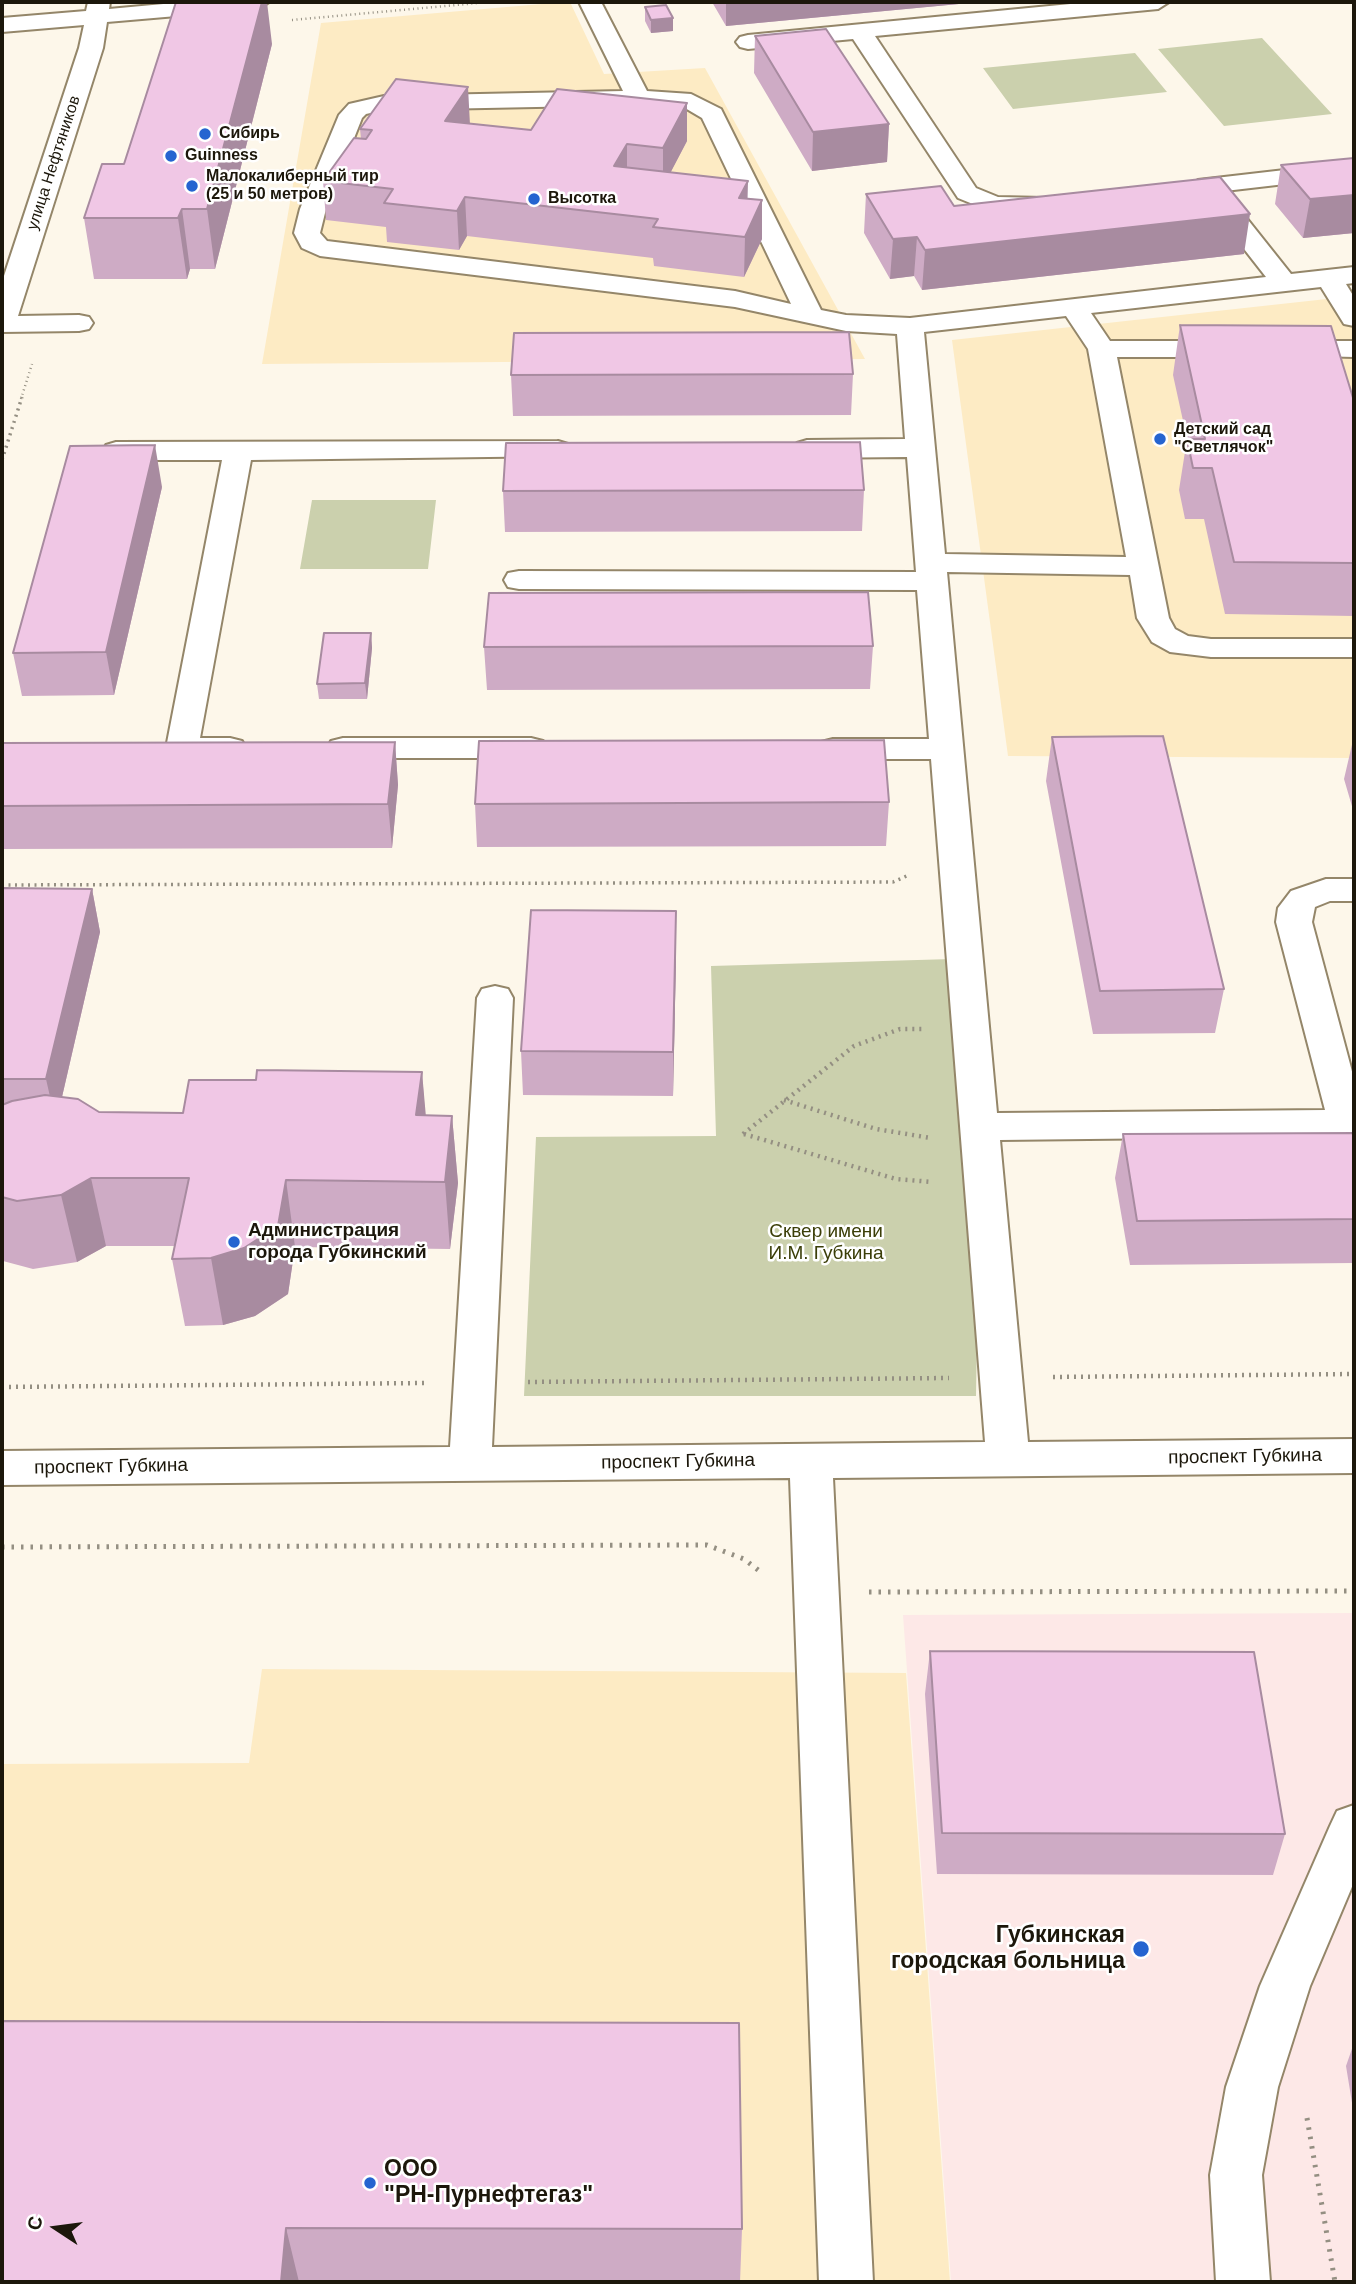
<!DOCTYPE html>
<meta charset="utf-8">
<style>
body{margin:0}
#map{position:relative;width:1356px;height:2284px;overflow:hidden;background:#fdf7ea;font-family:Helvetica,sans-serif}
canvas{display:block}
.frame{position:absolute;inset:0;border:4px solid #1c170b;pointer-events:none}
.north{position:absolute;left:21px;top:2193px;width:70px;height:70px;-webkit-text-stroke:5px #fff;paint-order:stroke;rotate:283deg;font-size:19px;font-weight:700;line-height:28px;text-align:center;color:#1c170b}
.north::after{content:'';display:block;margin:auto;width:24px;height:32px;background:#1c170b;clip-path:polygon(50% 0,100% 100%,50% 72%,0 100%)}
</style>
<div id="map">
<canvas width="1356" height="2284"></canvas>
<div class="frame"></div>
<div class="north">С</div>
</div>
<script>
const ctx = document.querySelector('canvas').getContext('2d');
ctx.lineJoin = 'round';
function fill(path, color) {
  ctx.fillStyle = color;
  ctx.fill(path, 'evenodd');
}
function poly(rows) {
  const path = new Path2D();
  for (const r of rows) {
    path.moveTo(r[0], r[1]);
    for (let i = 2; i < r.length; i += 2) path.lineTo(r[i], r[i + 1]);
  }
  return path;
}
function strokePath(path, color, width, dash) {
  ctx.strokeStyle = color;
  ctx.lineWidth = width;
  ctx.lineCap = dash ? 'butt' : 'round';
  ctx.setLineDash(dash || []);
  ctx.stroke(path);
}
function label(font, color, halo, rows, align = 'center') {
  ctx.font = font + ' Helvetica,sans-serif';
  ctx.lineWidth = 5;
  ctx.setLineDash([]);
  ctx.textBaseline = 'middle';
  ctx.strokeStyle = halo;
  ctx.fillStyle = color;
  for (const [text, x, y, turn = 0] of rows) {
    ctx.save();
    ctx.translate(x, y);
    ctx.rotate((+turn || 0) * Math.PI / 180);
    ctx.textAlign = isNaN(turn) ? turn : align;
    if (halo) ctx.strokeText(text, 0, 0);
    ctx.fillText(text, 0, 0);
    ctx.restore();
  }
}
fill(poly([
 [565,2,570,2,604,74,705,68,865,359,262,364,321,23],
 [1354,296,1354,758,1008,756,952,340],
 [262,1669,906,1673,950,2282,2,2282,2,1764,249,1763]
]), '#fdebc4');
fill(poly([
 [1354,1613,1354,2282,951,2282,903,1615]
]), '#fde8e7');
fill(poly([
 [1262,38,1332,114,1224,126,1158,49],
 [1135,53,1167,92,1013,109,983,68],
 [312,500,436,500,428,569,300,569],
 [952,959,980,1146,976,1396,524,1396,536,1137,716,1136,711,966]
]), '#cbd0ad');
const minor = poly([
 [88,2,110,2,109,9,185,2,269,2,258,9,107,22,103,48,18,316,79,315,89,317,93,323,89,329,79,331,2,332,2,282,79,48,84,25,2,32,2,18,86,11,88,2],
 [579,2,601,2,647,91,691,94,721,109,821,310,846,315,910,318,1266,277,1205,199,1203,192,1198,190,1194,185,1198,180,1354,162,1354,176,1225,191,1291,274,1354,267,1354,283,1346,284,1354,297,1354,326,1344,324,1321,287,1091,313,1110,341,1229,341,1239,343,1243,349,1239,355,1229,357,1117,357,1169,618,1175,629,1188,636,1211,639,1354,639,1354,657,1211,657,1170,652,1152,642,1137,618,1130,575,947,572,997,1113,1325,1110,1276,922,1278,908,1291,891,1326,879,1354,879,1354,901,1330,901,1315,907,1312,922,1354,1079,1354,1136,1000,1140,1028,1442,1354,1439,1354,1473,833,1478,873,2282,819,2282,790,1478,2,1485,2,1451,450,1447,477,998,482,989,495,986,508,989,513,998,492,1447,985,1442,931,759,833,759,821,756,816,749,821,742,833,739,929,739,917,590,519,589,508,587,504,580,508,573,519,571,916,572,907,457,807,458,797,455,793,449,797,443,807,440,905,439,897,334,846,331,735,307,320,256,302,248,294,233,300,209,339,115,349,104,384,96,623,91,579,2],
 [638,105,685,108,702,118,791,304,735,291,327,241,320,233,326,209,362,118,366,114,384,110,638,105],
 [1066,316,1088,349,1126,557,945,554,924,332,1066,316],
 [1091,2,1169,2,1158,9,875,36,976,188,998,197,1045,198,1049,203,1045,208,1036,211,995,213,958,198,853,39,748,49,740,47,736,42,740,37,748,35,1091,2],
 [1286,341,1354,341,1354,357,1276,355,1272,349,1276,343,1286,341],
 [558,441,568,444,572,450,568,456,251,460,200,738,230,738,242,741,246,748,242,755,230,758,170,755,166,748,222,460,116,460,106,457,102,451,106,445,116,442,558,441],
 [343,738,531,738,543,741,547,748,543,755,531,758,343,758,331,755,327,748,331,741,343,738],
 [1354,1805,1354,1882,1310,1986,1278,2087,1262,2175,1270,2282,1216,2282,1210,2175,1226,2087,1260,1986,1330,1826,1337,1811,1354,1805]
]);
strokePath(minor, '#948669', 4);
strokePath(poly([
 [292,20,489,2],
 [21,399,32,364]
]), '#948f82', 2.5, [1, 3.5]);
strokePath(poly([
 [2,460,22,397],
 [2,885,893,882,909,875]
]), '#948f82', 3.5, [2, 4.5]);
strokePath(poly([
 [784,1100,876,1129,931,1138],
 [743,1134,854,1046,900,1029,922,1029],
 [744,1134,896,1179,932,1182],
 [1053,1377,1354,1374],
 [528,1382,949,1378],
 [2,1387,424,1383]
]), '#948f82', 4.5, [2, 5]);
strokePath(poly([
 [2,1547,707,1545,744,1559,762,1573],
 [869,1592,1354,1591],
 [1307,2118,1335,2282]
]), '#948f82', 5, [2.5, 7]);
fill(minor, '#fff');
fill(poly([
 [712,2,980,2,726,26],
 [645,7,673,31,651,33,645,21],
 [755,36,889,124,887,162,812,171,754,73],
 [272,44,215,269,190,269,187,279,94,279,84,218,124,164],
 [687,103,687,141,670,173,747,198,762,200,762,239,744,277,654,266,653,258,467,236,459,250,387,242,386,227,326,220,323,181,361,139,360,129,470,124,531,130],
 [1354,158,1354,233,1303,238,1275,204,1281,165],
 [866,194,954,206,1244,254,922,290,914,276,890,279,864,233],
 [1180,325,1354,401,1354,616,1225,614,1204,519,1185,519,1179,490,1187,439,1173,375],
 [853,374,851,415,513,416,511,375],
 [162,487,114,695,22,696,13,653],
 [864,490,862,531,505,532,503,491],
 [371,633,372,648,367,699,319,699,317,684],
 [873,646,870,689,487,690,484,647],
 [1354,736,1354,813,1344,779],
 [1052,737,1224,989,1215,1033,1093,1034,1046,781],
 [395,742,398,785,392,848,2,849,2,743],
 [889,802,886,846,477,847,475,804],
 [2,888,92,889,100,932,62,1097,99,1112,183,1113,256,1080,422,1072,425,1115,452,1116,458,1183,450,1249,295,1247,288,1294,255,1316,223,1325,185,1326,172,1259,175,1246,106,1246,77,1262,33,1269,3,1261,2,1260],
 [676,955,673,1096,523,1095,521,1051],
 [1354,1133,1354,1263,1130,1265,1115,1178,1123,1134],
 [930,1651,1285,1834,1273,1875,937,1874,925,1694],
 [2,2021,742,2229,740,2282,2,2282],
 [1354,2043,1354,2115,1346,2066]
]), '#ceabc5');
fill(poly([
 [262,2,267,2,272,44,215,269,207,209],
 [726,2,980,2,726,26],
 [673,18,673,31,651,33,651,20],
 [468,87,470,125,445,121],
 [687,103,687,141,663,187,663,148],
 [889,124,887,162,812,171,813,132],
 [627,144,627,183,614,166],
 [748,181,747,220,739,198],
 [1354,195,1354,233,1303,238,1310,199],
 [465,197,467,236,459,250,457,211],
 [762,200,762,239,744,277,745,237],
 [182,209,190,269,187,279,178,218],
 [1250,214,1244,254,922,290,925,250],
 [917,237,914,276,890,279,893,239],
 [155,445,162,487,114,695,106,652],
 [371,633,372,648,367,699,365,683],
 [395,742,398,785,392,848,388,804],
 [92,889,100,932,56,1123,46,1079],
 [676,911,676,955,673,1096,673,1052],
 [422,1072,428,1140,422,1183,416,1115],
 [452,1116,458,1183,450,1249,445,1182],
 [91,1178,106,1246,77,1262,61,1195],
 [286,1180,295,1247,288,1294,255,1316,223,1325,211,1258],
 [286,2228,299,2282,281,2282]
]), '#a88ba0');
const building = poly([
 [176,2,262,2,207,209,182,209,178,218,84,218,102,164,124,164,176,2],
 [666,5,673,18,651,20,645,7,666,5],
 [826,29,889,124,813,132,755,36,826,29],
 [396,79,468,87,445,121,531,130,557,89,687,103,663,148,627,144,614,166,748,181,739,198,762,200,745,237,653,227,658,219,465,197,457,211,384,203,393,189,323,181,354,138,366,139,372,130,360,129,396,79],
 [1354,158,1354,195,1310,199,1281,165,1354,158],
 [1220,177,1250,214,925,250,917,237,893,239,866,194,941,186,954,206,1220,177],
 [1180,325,1331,326,1354,401,1354,563,1234,562,1212,468,1193,468,1187,439,1205,439,1180,325],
 [849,332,853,374,511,375,514,333,849,332],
 [860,442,864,490,503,491,506,443,860,442],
 [155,445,106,652,13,653,70,446,155,445],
 [868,592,873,646,484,647,489,593,868,592],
 [324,633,371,633,365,683,317,684,324,633],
 [1163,736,1224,989,1100,991,1052,737,1163,736],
 [884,740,889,802,475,804,479,741,884,740],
 [395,742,388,804,2,806,2,743,395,742],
 [2,888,92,889,46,1079,2,1079,2,888],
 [531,910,676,911,673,1052,521,1051,531,910],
 [257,1070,422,1072,416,1115,452,1116,445,1182,286,1180,278,1226,244,1248,211,1258,172,1259,189,1178,91,1178,61,1195,17,1201,2,1197,2,1105,12,1101,45,1095,78,1099,99,1112,183,1113,189,1080,256,1080,257,1070],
 [1354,1133,1354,1219,1137,1221,1123,1134,1354,1133],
 [930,1651,1254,1652,1285,1834,942,1833,930,1651],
 [2,2021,739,2023,742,2229,286,2228,281,2282,2,2282,2,2021]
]);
fill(building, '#f0c7e5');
strokePath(building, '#a88ba0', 2);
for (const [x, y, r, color] of [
 [205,134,7,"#2564d0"],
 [171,156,7,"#2564d0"],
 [192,186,7,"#2564d0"],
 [534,199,7,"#2564d0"],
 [1160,439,7,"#2564d0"],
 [234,1242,7,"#2564d0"],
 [1141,1949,9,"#2564d0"],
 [370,2183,7,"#2564d0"]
]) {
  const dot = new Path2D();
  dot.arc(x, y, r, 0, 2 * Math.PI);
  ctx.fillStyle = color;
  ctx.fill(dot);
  strokePath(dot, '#fff', 2.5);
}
label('bold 16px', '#1c170b', '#fff', [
 ["Сибирь",219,134],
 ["Guinness",185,156],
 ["Малокалиберный тир",206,177],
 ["(25 и 50 метров)",206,195],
 ["Высотка",548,199],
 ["Детский сад",1174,430],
 ["\"Светлячок\"",1174,448]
], 'left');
label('16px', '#1c170b', '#fff', [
 ["улица Нефтяников",54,163,-72]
]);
label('bold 19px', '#1c170b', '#fff', [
 ["Администрация",248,1231],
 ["города Губкинский",248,1253]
], 'left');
label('19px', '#3b3e08', '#fff', [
 ["Сквер имени",826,1232],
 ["И.М. Губкина",826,1254]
]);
label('19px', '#1c170b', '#fff', [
 ["проспект Губкина",1245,1457,-1],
 ["проспект Губкина",678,1462,-1],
 ["проспект Губкина",111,1467,-1]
]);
label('bold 23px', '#1c170b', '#fff', [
 ["Губкинская",1125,1936],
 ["городская больница",1125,1962],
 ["ООО",384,2170,"left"],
 ["\"РН-Пурнефтегаз\"",384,2196,"left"]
], 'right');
</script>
